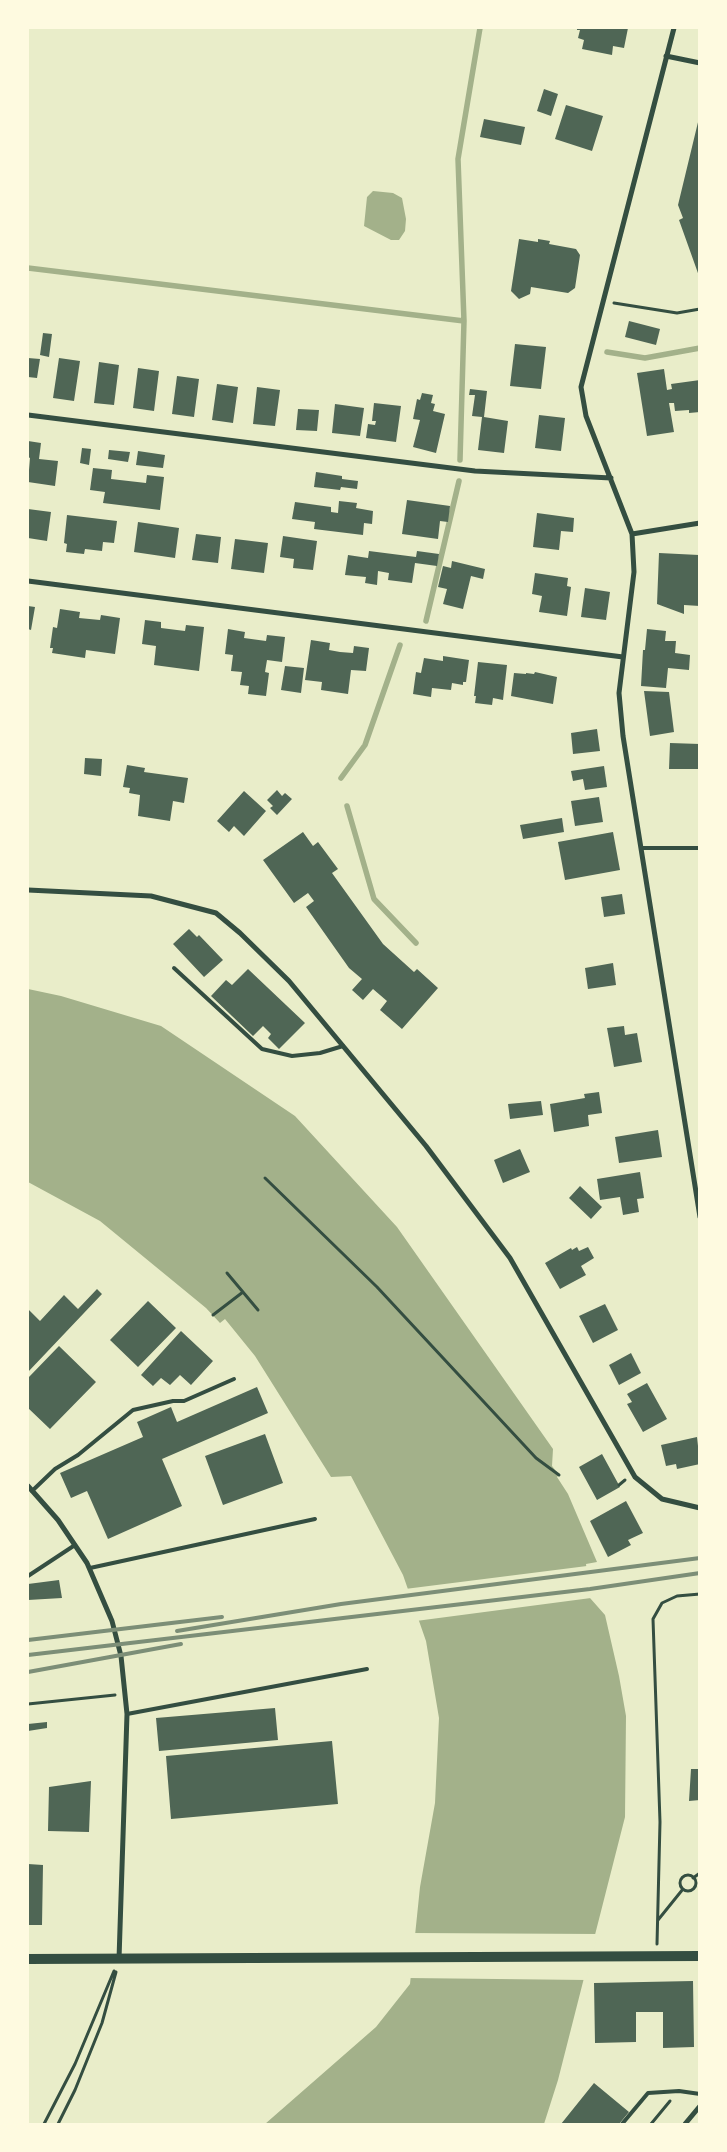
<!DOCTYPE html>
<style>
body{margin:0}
#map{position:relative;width:727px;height:2152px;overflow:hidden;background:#e9edc9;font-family:"Noto Sans",sans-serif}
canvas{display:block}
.frame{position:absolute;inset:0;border:29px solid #fefae0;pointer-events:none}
</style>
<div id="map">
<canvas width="727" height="2152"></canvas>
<div class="frame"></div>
</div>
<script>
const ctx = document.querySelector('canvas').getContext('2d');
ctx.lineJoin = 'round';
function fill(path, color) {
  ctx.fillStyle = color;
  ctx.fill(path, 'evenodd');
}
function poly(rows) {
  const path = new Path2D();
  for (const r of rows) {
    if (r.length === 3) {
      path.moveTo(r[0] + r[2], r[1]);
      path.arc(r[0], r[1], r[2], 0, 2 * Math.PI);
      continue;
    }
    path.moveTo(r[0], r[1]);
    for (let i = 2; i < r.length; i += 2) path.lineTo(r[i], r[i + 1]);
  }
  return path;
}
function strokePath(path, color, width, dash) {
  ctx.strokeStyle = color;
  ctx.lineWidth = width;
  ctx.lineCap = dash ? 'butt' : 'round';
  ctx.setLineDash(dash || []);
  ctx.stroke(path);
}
fill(poly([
 [373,191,393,193,402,198,406,219,405,231,399,240,391,240,364,226,367,197],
 [28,989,61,996,161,1026,295,1116,397,1227,553,1449,552,1466,559,1475,557,1477,568,1494,597,1562,586,1564,590,1598,605,1615,619,1676,626,1716,625,1817,558,2080,544,2124,265,2124,376,2027,410,1984,420,1887,435,1803,439,1718,426,1641,403,1575,351,1476,331,1477,255,1356,225,1319,220,1323,206,1308,100,1221,28,1182]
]), '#a3b18a');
fill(poly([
 [587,1566,591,1598,416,1621,405,1589],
 [413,1933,598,1934,586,1980,408,1978]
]), '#e9edc9');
strokePath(poly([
 [28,268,464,321],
 [607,352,645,358,700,348],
 [460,460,464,321,458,159,480,28],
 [426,621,459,481],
 [341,778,365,745,400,645],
 [347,806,374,899,416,943]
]), '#a3b18a', 5.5);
fill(poly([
 [577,28,628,28,624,48,613,46,612,55,582,49,584,40,578,38,580,30,577,30],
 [544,89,558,94,551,116,537,111],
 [566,105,603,116,592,151,555,139],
 [699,118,700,118,699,276,679,220,683,218,678,205],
 [484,119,525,127,521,145,480,137],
 [519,239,538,242,538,239,550,241,549,244,576,249,580,255,575,288,568,293,531,287,530,294,519,299,511,291],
 [629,321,660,329,656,345,625,337],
 [43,333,52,334,49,357,40,355],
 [515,344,546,347,541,389,510,386],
 [28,358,40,359,37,378,28,377],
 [59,358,80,361,74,401,53,398],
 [99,362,119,365,114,405,94,403],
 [138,368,159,371,154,411,133,408],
 [664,369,667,390,672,389,671,384,700,380,700,412,689,413,689,410,675,411,674,403,669,403,674,432,647,436,637,373],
 [177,376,199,379,194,417,172,414],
 [217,384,238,387,233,423,212,420],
 [257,387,280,390,275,426,253,424],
 [470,389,487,391,484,417,508,421,504,453,478,450,482,417,472,416,475,395,469,395],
 [422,393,433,395,431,403,435,404,433,411,445,414,436,453,413,447,420,420,413,419,417,399,420,400],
 [374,403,401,406,396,442,366,438,368,424,375,425,376,421,372,421],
 [335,404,364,408,360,436,332,433],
 [298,409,319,410,317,431,296,430],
 [539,415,565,418,561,451,535,448],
 [28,441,41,443,39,459,58,461,55,486,28,482,30,458,28,457],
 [82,448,91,449,89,465,80,463],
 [109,450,130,452,128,462,108,459],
 [138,451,165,455,163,468,136,465],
 [93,468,112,470,111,479,146,483,147,475,164,477,160,510,103,503,105,492,90,490],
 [316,472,342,476,342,479,358,481,357,489,341,487,340,490,314,487],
 [407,500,450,506,448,522,440,521,438,539,402,534],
 [339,501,357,503,356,508,373,511,372,524,364,523,363,535,314,529,315,522,292,519,295,502,331,507,331,512,338,513],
 [28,509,51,512,47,541,28,538],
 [537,513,574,518,573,532,561,531,559,550,533,547],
 [67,515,117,521,114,543,103,542,102,551,85,549,84,554,66,552,67,544,64,543],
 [138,522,179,528,175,558,134,552],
 [196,534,221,537,218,563,192,560],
 [283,536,317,541,313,570,293,568,294,559,280,557],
 [235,539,268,543,264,573,231,569],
 [369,551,416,557,417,551,439,554,437,566,415,563,412,583,388,580,389,573,378,571,377,585,365,583,366,577,345,575,348,555,368,558],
 [659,553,699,555,700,606,684,605,684,614,657,604],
 [452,561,485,569,483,579,471,576,463,609,443,604,447,589,438,587,443,566,451,568],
 [535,573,568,578,567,586,571,587,567,616,539,612,542,596,532,594],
 [585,588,610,592,606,620,581,617],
 [28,606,35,607,31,630,28,629],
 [60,609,80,612,79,618,100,620,101,615,120,618,115,654,86,650,85,658,52,653,53,648,50,648,53,627,57,628],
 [145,620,161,622,161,628,185,631,186,625,204,627,199,671,154,665,156,646,142,644],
 [228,629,245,632,244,638,266,641,267,635,285,637,282,662,267,660,265,672,269,673,266,696,248,694,249,686,240,685,242,672,231,671,233,655,225,654],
 [647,629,666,631,665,641,676,641,675,653,690,655,689,670,668,668,666,688,641,686,643,650,645,650],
 [311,640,330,643,329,650,340,652,353,653,354,646,369,648,366,671,351,670,348,694,321,690,322,682,305,680],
 [443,656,469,660,466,682,463,682,463,685,452,683,451,690,432,688,431,697,413,694,416,672,421,673,424,658,443,661],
 [478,662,507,665,503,700,493,698,492,705,475,703,476,696,474,696],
 [285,666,304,668,301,693,281,690],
 [535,672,557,677,553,704,511,696,514,673,526,674,526,673,534,674],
 [644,691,669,692,674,732,650,736],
 [597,729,600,751,573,754,571,733],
 [670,743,700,744,700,769,669,769],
 [85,758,102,759,101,776,84,774],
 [127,765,145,768,144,772,188,778,184,803,173,801,170,821,138,816,140,795,129,793,130,788,123,787],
 [604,766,607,787,585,790,583,779,573,781,571,771],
 [277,790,282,796,285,793,292,799,277,815,270,808,273,806,267,800],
 [244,791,266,811,244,836,234,826,229,832,217,821],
 [599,797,603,822,575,826,571,801],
 [562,818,564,832,523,839,520,825],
 [303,832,313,846,318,842,338,869,332,873,383,944,414,972,417,969,438,988,402,1029,380,1010,387,1001,373,989,363,1000,352,990,362,979,349,968,306,907,314,901,308,893,294,903,263,860],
 [613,832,620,870,565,880,558,842],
 [622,894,625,914,604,917,601,897],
 [189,929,197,937,199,935,223,960,204,977,173,944],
 [613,963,616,985,588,989,585,968],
 [248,969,305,1023,279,1049,268,1038,271,1034,263,1026,253,1036,211,996,226,980,232,985],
 [624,1026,625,1035,637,1033,642,1062,614,1067,607,1028],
 [599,1092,602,1113,588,1115,589,1126,554,1132,550,1104,585,1098,584,1094],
 [541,1101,543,1115,510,1119,508,1104],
 [658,1130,662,1157,619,1163,615,1137],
 [520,1149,530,1172,503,1183,494,1160],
 [640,1172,644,1198,637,1199,639,1212,623,1215,620,1197,600,1200,597,1179],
 [580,1186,602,1207,591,1219,569,1198],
 [577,1247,579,1251,588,1247,594,1258,581,1266,586,1275,560,1289,545,1263,571,1248,572,1250],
 [97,1289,102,1294,28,1372,28,1309,40,1321,64,1295,78,1309],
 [148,1301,176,1328,138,1367,110,1340],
 [605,1304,618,1330,593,1343,579,1316],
 [181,1331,213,1361,191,1385,180,1375,170,1385,161,1378,153,1386,141,1375],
 [59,1346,96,1382,50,1429,28,1408,28,1378],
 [631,1353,641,1373,619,1385,609,1365],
 [647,1383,667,1419,643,1432,627,1404,632,1402,627,1394],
 [257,1387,268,1413,162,1459,182,1506,108,1539,87,1491,71,1498,60,1473,143,1437,137,1422,171,1407,177,1422],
 [265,1434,283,1483,223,1505,205,1456],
 [697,1437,700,1464,677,1469,676,1464,666,1466,661,1445],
 [602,1454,620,1487,597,1500,579,1467],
 [626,1501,643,1533,628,1540,631,1545,608,1557,590,1521],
 [59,1580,62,1598,28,1600,28,1584],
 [275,1708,278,1740,159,1751,156,1718],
 [47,1722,47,1728,28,1731,28,1724],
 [332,1741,338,1804,171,1819,166,1756],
 [691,1769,700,1769,700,1800,689,1801],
 [91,1781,89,1832,48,1831,49,1787],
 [28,1864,43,1865,42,1925,28,1925],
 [693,1981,694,2047,663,2048,663,2012,636,2012,636,2042,595,2043,594,1983],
 [594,2083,629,2112,619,2124,561,2124]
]), '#4f6655');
strokePath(poly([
 [614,303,677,313,700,309],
 [265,1178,377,1287,536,1458,559,1475],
 [227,1273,258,1310],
 [213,1315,243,1292],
 [619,1485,625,1480],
 [28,1704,115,1695],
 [688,1883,8],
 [693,1878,700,1873],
 [658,1920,683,1889],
 [657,1944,660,1822,653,1619,662,1603,677,1596,700,1594],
 [44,2124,75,2064,114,1971],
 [58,2124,75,2090,102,2023,116,1972],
 [651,2124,670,2101]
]), '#344e41', 3);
strokePath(poly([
 [642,848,700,848],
 [174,968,262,1049,292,1056,320,1053,343,1046],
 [32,1491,55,1469,78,1455,133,1410,173,1401,184,1401,234,1379],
 [90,1568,315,1519],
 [28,1576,75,1545],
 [127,1714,367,1669],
 [622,2124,648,2093,679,2091,700,2094]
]), '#344e41', 4);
strokePath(poly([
 [674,28,581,387,586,416,632,534,634,572,619,693,623,736,700,1217],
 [666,56,700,63],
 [28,415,475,471,611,478],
 [632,534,700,523],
 [28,581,623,657],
 [28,890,151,896,216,913,240,933,289,981,343,1046,426,1146,510,1258,635,1477,662,1499,700,1508],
 [28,1486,58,1520,87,1563,112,1621,121,1656,127,1714,119,1959],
 [685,2124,700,2106]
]), '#344e41', 5);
strokePath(poly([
 [28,1959,700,1956]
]), '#344e41', 10);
strokePath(poly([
 [177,1631,341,1604,700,1558],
 [28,1640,222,1617],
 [28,1655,590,1589,700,1573],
 [28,1672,181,1644]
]), '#7c8e77', 4);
</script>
